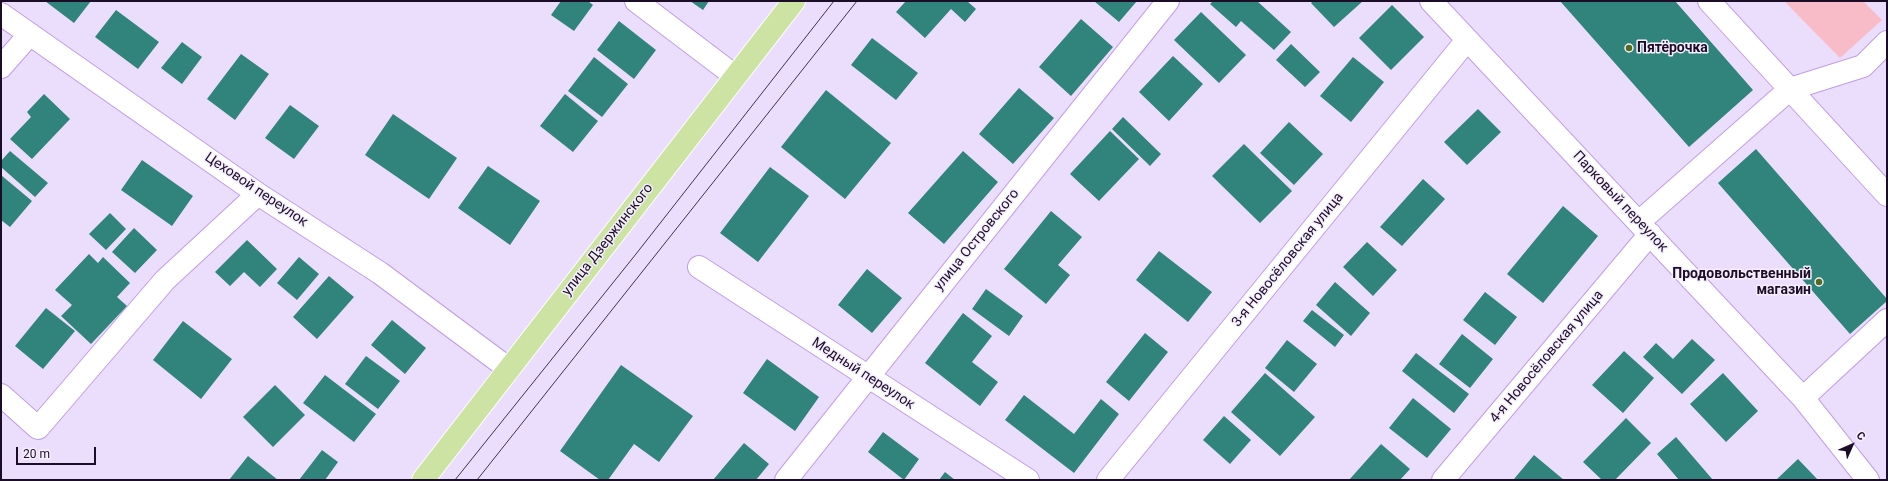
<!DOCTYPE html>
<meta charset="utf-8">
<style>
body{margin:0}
#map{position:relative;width:1888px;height:481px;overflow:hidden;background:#ebddfc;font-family:Roboto,sans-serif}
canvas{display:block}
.frame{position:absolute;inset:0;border:2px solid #1b0d28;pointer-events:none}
.north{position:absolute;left:1832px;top:425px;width:40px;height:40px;-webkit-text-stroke:3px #f5eefd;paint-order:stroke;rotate:45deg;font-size:11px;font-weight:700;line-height:16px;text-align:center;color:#1b0d28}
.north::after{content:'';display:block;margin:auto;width:14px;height:18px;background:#1b0d28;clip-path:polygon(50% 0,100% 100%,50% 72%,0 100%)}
.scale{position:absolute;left:16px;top:447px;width:80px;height:18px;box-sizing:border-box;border:2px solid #1b0d28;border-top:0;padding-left:5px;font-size:12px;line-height:14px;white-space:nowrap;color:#1b0d28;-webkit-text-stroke:3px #f5eefd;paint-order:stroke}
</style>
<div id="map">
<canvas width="1888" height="481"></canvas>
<div class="frame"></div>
<div class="north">С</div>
<div class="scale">20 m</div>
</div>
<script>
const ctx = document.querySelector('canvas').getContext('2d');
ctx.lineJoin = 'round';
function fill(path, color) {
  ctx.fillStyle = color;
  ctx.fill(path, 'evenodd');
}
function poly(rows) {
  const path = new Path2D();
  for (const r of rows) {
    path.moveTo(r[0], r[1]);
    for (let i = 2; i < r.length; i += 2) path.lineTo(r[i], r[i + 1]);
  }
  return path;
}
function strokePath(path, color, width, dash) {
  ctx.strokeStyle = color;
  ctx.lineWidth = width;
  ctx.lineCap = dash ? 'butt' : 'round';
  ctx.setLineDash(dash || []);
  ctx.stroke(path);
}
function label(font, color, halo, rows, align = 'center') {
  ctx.font = font + ' Roboto,sans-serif';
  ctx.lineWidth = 3;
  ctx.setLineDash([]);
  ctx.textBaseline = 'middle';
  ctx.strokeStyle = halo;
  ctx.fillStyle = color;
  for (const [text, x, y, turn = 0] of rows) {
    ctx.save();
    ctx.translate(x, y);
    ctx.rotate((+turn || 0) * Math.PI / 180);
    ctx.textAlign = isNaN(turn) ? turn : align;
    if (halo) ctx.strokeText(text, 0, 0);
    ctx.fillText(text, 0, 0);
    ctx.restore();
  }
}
fill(poly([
 [1784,1,1863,1,1882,20,1840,58]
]), '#f8bcc8');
fill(poly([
 [45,1,91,1,74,23],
 [561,1,588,1,593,5,574,31,551,15],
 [690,1,709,1,703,10],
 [906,1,967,1,976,9,965,22,951,9,925,38,896,12],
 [1094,1,1137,1,1119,22],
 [1213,1,1257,1,1291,32,1274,50,1241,21,1236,27,1210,4],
 [1313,1,1363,1,1334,27,1311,3],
 [1560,1,1675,1,1753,90,1689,147],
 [1392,5,1424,37,1391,70,1359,38],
 [116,10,159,42,138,69,95,37],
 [1201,12,1246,55,1219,83,1174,40],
 [1081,19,1113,47,1071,96,1039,67],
 [619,21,656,50,634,79,597,50],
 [872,38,918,73,896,100,851,65],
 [182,42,202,57,182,84,161,68],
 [1291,44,1320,72,1305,87,1276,60],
 [241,54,269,74,235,120,207,99],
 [1173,56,1203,84,1169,121,1139,92],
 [594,57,628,84,602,117,568,91],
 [1353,57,1384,82,1351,122,1320,96],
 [1019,88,1054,118,1013,164,979,134],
 [826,90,891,143,845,199,781,147],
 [44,94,70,119,32,159,10,139,31,117,27,112],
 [565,94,598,121,573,152,540,126],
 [290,105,319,126,294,159,265,138],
 [1478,109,1501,132,1467,165,1444,142],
 [393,114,457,158,429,199,365,155],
 [1123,117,1161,154,1150,166,1112,129],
 [1289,122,1323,154,1294,185,1260,153],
 [1110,131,1139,159,1099,201,1070,174],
 [1244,144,1292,191,1260,223,1212,176],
 [1756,149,1887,299,1887,301,1850,334,1718,183],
 [10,151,48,183,35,197,1,167,1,161],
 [963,151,998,182,944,244,908,213],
 [142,160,193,196,172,226,121,190],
 [488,166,540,201,510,245,458,208],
 [770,167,809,196,758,262,720,233],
 [1,175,32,201,10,227,1,220],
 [1423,179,1445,199,1402,246,1380,227],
 [1563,206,1598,236,1543,303,1507,274],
 [1051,211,1082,237,1058,265,1070,275,1046,304,1004,269],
 [110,213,126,229,106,250,89,234],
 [134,228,157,250,135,273,112,252],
 [247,240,277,269,260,287,244,272,230,286,215,272],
 [1367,242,1397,270,1373,296,1343,267],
 [1159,251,1212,292,1188,322,1136,280],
 [89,254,98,263,103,257,130,283,117,297,127,306,91,344,61,316,72,305,55,290],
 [299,257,319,274,297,300,277,283],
 [867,269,902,298,872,333,838,305],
 [329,276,354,297,317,339,293,317],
 [1335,282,1370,313,1351,336,1316,305],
 [986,289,1023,316,1009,336,972,309],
 [1485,292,1517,317,1495,345,1463,320],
 [46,308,75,331,43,369,15,346],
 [1312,310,1344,335,1335,347,1303,321],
 [963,313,992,336,972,362,998,382,980,406,925,363],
 [392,320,426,348,405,374,371,345],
 [183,321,232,359,201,399,153,360],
 [1145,333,1168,352,1129,401,1106,382],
 [1462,334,1493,359,1470,388,1439,364],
 [1692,339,1715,360,1682,394,1643,357,1656,343,1673,359],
 [1287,340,1317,364,1294,392,1265,368],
 [1624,351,1654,378,1623,413,1592,385],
 [1416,353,1469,394,1454,413,1402,371],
 [366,356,400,381,378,409,345,384],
 [767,359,819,397,795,431,743,393],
 [621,365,693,416,659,462,634,444,608,480,600,480,560,451],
 [1265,373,1315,417,1280,456,1231,412],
 [1723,373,1758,411,1726,442,1690,404],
 [325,375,376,414,354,442,303,403],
 [275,385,305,415,273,447,243,417],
 [1024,395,1074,434,1101,399,1119,414,1074,473,1005,420],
 [1413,398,1451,429,1427,458,1389,428],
 [1224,416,1251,440,1230,464,1203,440],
 [1626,418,1651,443,1615,480,1602,480,1583,462],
 [883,432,919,459,904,480,868,452],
 [1676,437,1713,480,1679,480,1657,454],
 [744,443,769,464,756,480,713,480],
 [1381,444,1410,469,1400,480,1349,480],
 [322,450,338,462,325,480,299,480],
 [1534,455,1564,480,1514,479],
 [248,456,278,480,229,480],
 [1798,459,1818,480,1776,480],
 [945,472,955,480,939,480]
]), '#30847b');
const minor = poly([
 [636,1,735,76],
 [1431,1,1803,398,1868,480],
 [1709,1,1887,195],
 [1,14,258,194,380,273,509,369],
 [1,67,30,34],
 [1639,222,1790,89,1863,66,1887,42],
 [699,267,1028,480],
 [1,395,38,428,165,280,258,194],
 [1803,398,1887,320],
 [786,480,1168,1],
 [1108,480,1467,40],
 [1443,480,1650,234]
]);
const major = poly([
 [423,480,794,1]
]);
strokePath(minor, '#c09ee7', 24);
strokePath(major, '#fff', 24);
strokePath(minor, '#fff', 22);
strokePath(major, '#cde3a3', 22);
strokePath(poly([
 [455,480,636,254,834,1],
 [477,480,857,1]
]), '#41334f', 1);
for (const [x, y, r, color] of [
 [1629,48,4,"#536b1c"],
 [1819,282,4,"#536b1c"]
]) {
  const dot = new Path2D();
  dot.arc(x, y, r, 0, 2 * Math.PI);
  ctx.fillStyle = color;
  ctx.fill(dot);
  strokePath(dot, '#f5eefd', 1.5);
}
label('bold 14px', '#1b0d28', '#f5eefd', [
 ["Пятёрочка",1637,48],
 ["Продовольственный",1811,274,"right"],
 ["магазин",1811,290,"right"]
], 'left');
label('14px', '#1b0d28', '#f5eefd', [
 ["Цеховой переулок",256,190,34],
 ["Парковый переулок",1620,202,47],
 ["улица Дзержинского",608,240,-52],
 ["улица Островского",977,240,-51],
 ["3-я Новосёловская улица",1288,260,-51],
 ["4-я Новосёловская улица",1547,357,-50],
 ["Медный переулок",863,374,33]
]);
</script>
